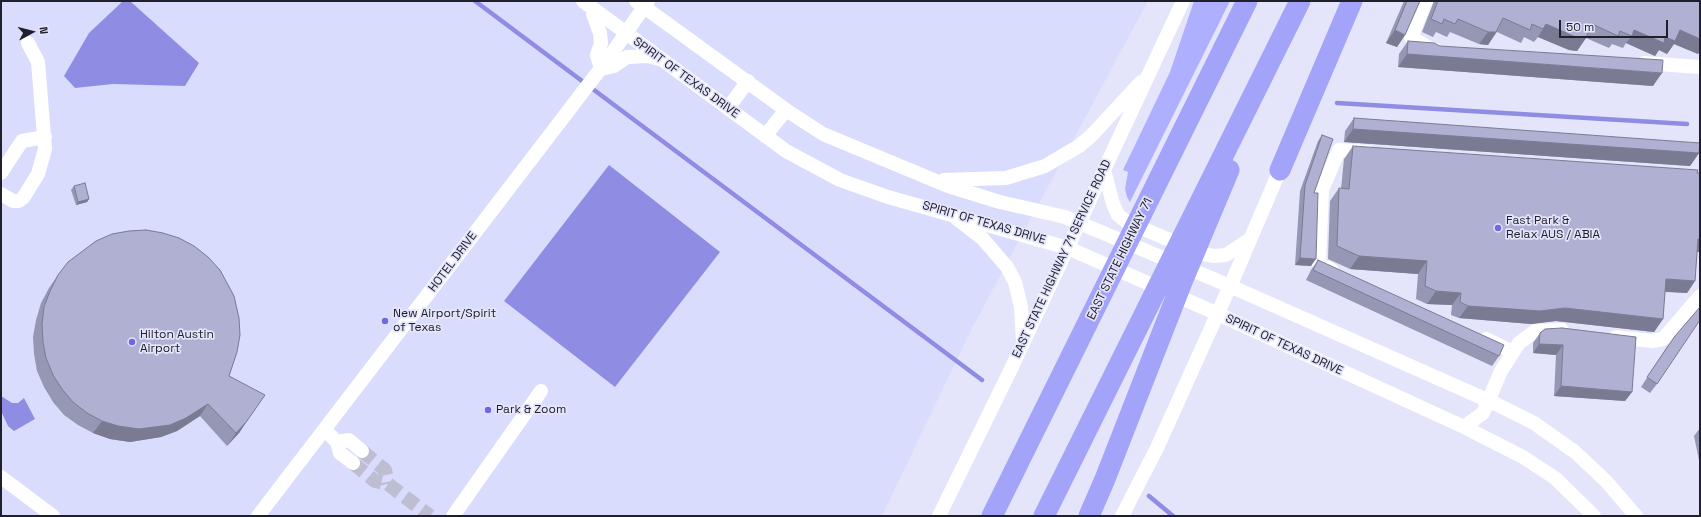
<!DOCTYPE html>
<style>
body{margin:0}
#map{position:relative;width:1701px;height:517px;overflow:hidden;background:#e4e5fa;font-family:"Space Grotesk",sans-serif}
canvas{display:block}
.frame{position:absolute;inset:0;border:2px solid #20202d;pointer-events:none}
.north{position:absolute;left:12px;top:12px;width:40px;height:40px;-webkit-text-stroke:3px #e4e5fa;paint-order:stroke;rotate:83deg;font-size:11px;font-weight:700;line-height:16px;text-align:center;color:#20202d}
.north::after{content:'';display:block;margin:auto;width:14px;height:18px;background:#20202d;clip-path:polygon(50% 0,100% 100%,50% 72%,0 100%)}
.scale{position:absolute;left:1559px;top:20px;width:109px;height:18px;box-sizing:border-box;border:2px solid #20202d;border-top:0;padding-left:5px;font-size:12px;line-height:14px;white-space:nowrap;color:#20202d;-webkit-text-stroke:3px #e4e5fa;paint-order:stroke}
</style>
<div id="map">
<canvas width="1701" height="517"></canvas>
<div class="frame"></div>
<div class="north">N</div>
<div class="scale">50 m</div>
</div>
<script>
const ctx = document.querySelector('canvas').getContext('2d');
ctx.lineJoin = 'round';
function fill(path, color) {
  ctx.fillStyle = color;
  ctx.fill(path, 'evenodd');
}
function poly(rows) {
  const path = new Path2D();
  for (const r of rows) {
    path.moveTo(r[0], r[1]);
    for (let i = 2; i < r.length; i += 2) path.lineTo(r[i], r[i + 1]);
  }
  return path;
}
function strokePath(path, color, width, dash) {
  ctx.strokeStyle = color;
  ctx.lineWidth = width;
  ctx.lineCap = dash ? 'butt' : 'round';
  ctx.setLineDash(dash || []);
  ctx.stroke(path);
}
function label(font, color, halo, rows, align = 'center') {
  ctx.font = font + ' "Space Grotesk",sans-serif';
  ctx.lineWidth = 3.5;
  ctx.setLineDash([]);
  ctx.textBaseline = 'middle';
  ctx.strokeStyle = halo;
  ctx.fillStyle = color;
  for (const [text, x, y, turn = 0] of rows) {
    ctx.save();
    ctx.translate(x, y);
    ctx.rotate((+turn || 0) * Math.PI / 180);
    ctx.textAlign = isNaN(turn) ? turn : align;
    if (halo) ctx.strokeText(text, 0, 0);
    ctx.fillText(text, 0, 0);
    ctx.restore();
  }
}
fill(poly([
 [1,1,1148,1,971,330,882,516,1,516]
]), '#dadcfe');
fill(poly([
 [1194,1,1230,1,1130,202,1127,197,1125,189,1128,172,1123,170,1170,72]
]), '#afafff');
fill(poly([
 [123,1,130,1,199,63,185,86,113,84,75,88,64,76,89,33],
 [609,165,720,252,615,387,504,301],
 [1,396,12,403,18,403,24,398,35,419,14,431,8,426,1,411]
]), '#8e8de3');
strokePath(poly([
 [475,1,982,380],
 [1337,103,1687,124],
 [1149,496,1173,516]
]), '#8e8de3', 4.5);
strokePath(poly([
 [362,451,385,470,388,484],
 [353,463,375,481,388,484,430,516]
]), '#bdbed1', 14, [14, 7]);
strokePath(poly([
 [583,1,786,151,840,180,888,197,1068,248,1218,314,1464,427,1523,457,1555,478,1594,516],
 [636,1,786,110,823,134,948,186,1000,202,1065,217,1230,286,1496,404,1534,423,1575,452,1606,481,1636,516],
 [1426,1,1411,37,1432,50,1436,50],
 [594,9,593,14,600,33,601,43,597,55,601,69],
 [1644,63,1700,67],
 [601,69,614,66,627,57,648,56,659,59],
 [728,108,748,81],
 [765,136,786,110],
 [1104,170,1113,204,1118,215,1127,222,1203,254,1214,256,1226,255,1250,239],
 [1,173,22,141,45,137],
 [944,180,1006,178,1045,166,1079,146,1091,136,1141,82],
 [1,194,13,201,19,201,23,198,38,174,45,149,38,62,28,43],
 [956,218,983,239,1007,267,1015,282,1021,307,1023,340],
 [1332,270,1319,264,1322,190,1339,150,1368,152],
 [1616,337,1652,341,1663,339,1700,296],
 [1486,339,1513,352],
 [1464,427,1483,413,1501,371,1519,343,1535,331,1562,330],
 [325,430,337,442,340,453,353,463],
 [337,442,349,440,362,451],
 [1,477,53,516],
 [258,516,608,59,648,1],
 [453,516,541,391],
 [939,516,1010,371,1183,1],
 [1122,516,1157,448,1235,275,1280,170]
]), '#fff', 14);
strokePath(poly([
 [1280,170,1352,1],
 [992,516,1247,1],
 [1044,516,1300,1],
 [1089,516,1105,479,1182,282,1229,170]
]), '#a3a3fa', 21);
fill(poly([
 [1404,1,1420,1,1405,35,1397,47,1386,43],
 [1434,1,1700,1,1700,51,1698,54,1674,44,1667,54,1659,50,1655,56,1626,43,1623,48,1612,44,1609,48,1586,38,1577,51,1569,50,1538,37,1534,42,1524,37,1521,43,1497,32,1488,45,1479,44,1450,32,1447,37,1436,32,1433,37,1422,32],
 [1408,41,1440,46,1653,86,1398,67,1399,54],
 [1354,118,1699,153,1690,166,1344,142,1345,131],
 [1322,135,1314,193,1311,266,1295,265,1300,191,1318,141],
 [1353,146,1700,173,1700,252,1697,252,1695,281,1687,293,1665,292,1663,319,1654,332,1556,321,1531,324,1459,318,1451,315,1452,305,1427,304,1416,299,1418,274,1350,269,1328,259,1330,201,1339,188,1341,189,1344,159],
 [74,186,89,199,87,202,76,205,71,190],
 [1318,260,1499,356,1492,366,1306,280,1311,270],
 [58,275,229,376,247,421,239,433,227,446,200,416,177,431,161,437,130,442,110,439,93,433,78,425,64,415,53,402,44,387,37,371,34,354,33,337,36,320,41,303,49,288],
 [1545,329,1632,392,1625,401,1554,396,1556,355,1533,353,1533,343,1540,333],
 [1668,345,1657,384,1650,393,1641,387],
 [1700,428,1700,465,1694,436]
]), '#9697b5');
fill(poly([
 [1546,24,1586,38,1577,51,1569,50,1538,37,1543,29],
 [1395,30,1405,35,1397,47,1386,43],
 [1634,30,1665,37,1680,30,1700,39,1700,51,1698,54,1674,44,1667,54,1659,50,1655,56,1626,43,1632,36],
 [1488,32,1496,32,1488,45,1479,44],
 [1407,54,1662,73,1653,86,1398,67],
 [1353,129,1699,153,1690,166,1344,142],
 [89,199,87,202,76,205,78,202],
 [1698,239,1700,239,1700,252,1689,251],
 [1359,256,1427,261,1418,274,1350,269],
 [1300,258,1316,259,1311,266,1295,265],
 [1666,279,1695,281,1687,293,1657,291],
 [1436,291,1461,293,1452,305,1427,304],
 [1468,306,1565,308,1663,319,1654,332,1556,321,1531,324,1459,318],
 [1539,344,1563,345,1556,355,1533,353],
 [1561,386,1632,392,1625,401,1554,396],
 [208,404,200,416,177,431,161,437,130,442,110,439,93,433,102,421],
 [247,421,239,433,227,446,236,433]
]), '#7a7b93');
const building = poly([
 [1407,1,1420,1,1405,35,1395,30,1407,1],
 [1438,1,1700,1,1700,39,1680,30,1675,41,1665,37,1664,43,1634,30,1632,36,1620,31,1618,36,1592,24,1586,38,1578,38,1546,24,1543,29,1532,24,1530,30,1503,18,1496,32,1488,32,1458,19,1455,24,1444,19,1442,24,1431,19,1438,1],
 [1408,41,1434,43,1440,46,1663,60,1662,73,1407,54,1408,41],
 [1354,118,1700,143,1699,153,1353,129,1354,118],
 [1322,135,1333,139,1314,193,1318,193,1316,259,1300,258,1305,185,1322,135],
 [1353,146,1698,170,1697,173,1700,173,1700,239,1698,239,1695,281,1666,279,1663,319,1565,308,1540,311,1468,306,1460,302,1461,293,1436,291,1425,286,1427,261,1359,256,1337,246,1339,188,1349,189,1353,146],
 [85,183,89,199,78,202,74,186,85,183],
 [146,230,163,233,179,238,194,246,208,257,220,270,234,296,239,318,240,335,237,352,229,376,265,395,247,421,236,433,208,404,186,418,170,425,139,429,118,426,102,421,87,413,73,402,62,389,53,375,46,358,43,342,42,324,44,307,50,291,58,275,68,262,96,241,112,234,129,231,146,230],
 [1318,260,1504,345,1499,356,1313,270,1318,260],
 [1700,307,1700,320,1657,384,1647,377,1675,336,1700,307],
 [1562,328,1636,337,1632,392,1561,386,1563,345,1539,344,1540,333,1545,329,1562,328]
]);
fill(building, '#afb0d2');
strokePath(building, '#7a7b93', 1);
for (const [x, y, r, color] of [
 [1498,228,4,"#7267e2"],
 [385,321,4,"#7267e2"],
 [132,342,4,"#7267e2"],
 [488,410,4,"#7267e2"]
]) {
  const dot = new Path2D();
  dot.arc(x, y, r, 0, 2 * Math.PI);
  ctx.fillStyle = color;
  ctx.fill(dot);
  strokePath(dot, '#e4e5fa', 1.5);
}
label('12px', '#20202d', '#e4e5fa', [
 ["SPIRIT OF TEXAS DRIVE",686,78,36],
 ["SPIRIT OF TEXAS DRIVE",984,223,16],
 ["EAST STATE HIGHWAY 71 SERVICE ROAD",1062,259,-65],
 ["EAST STATE HIGHWAY 71",1120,259,-64],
 ["HOTEL DRIVE",453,262,-53],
 ["SPIRIT OF TEXAS DRIVE",1284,345,25]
]);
label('12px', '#20202d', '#e4e5fa', [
 ["Fast Park &",1506,221],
 ["Relax AUS / ABIA",1506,235],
 ["New Airport/Spirit",393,314],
 ["of Texas",393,328],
 ["Hilton Austin",140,335],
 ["Airport",140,349],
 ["Park & Zoom",496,410]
], 'left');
</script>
